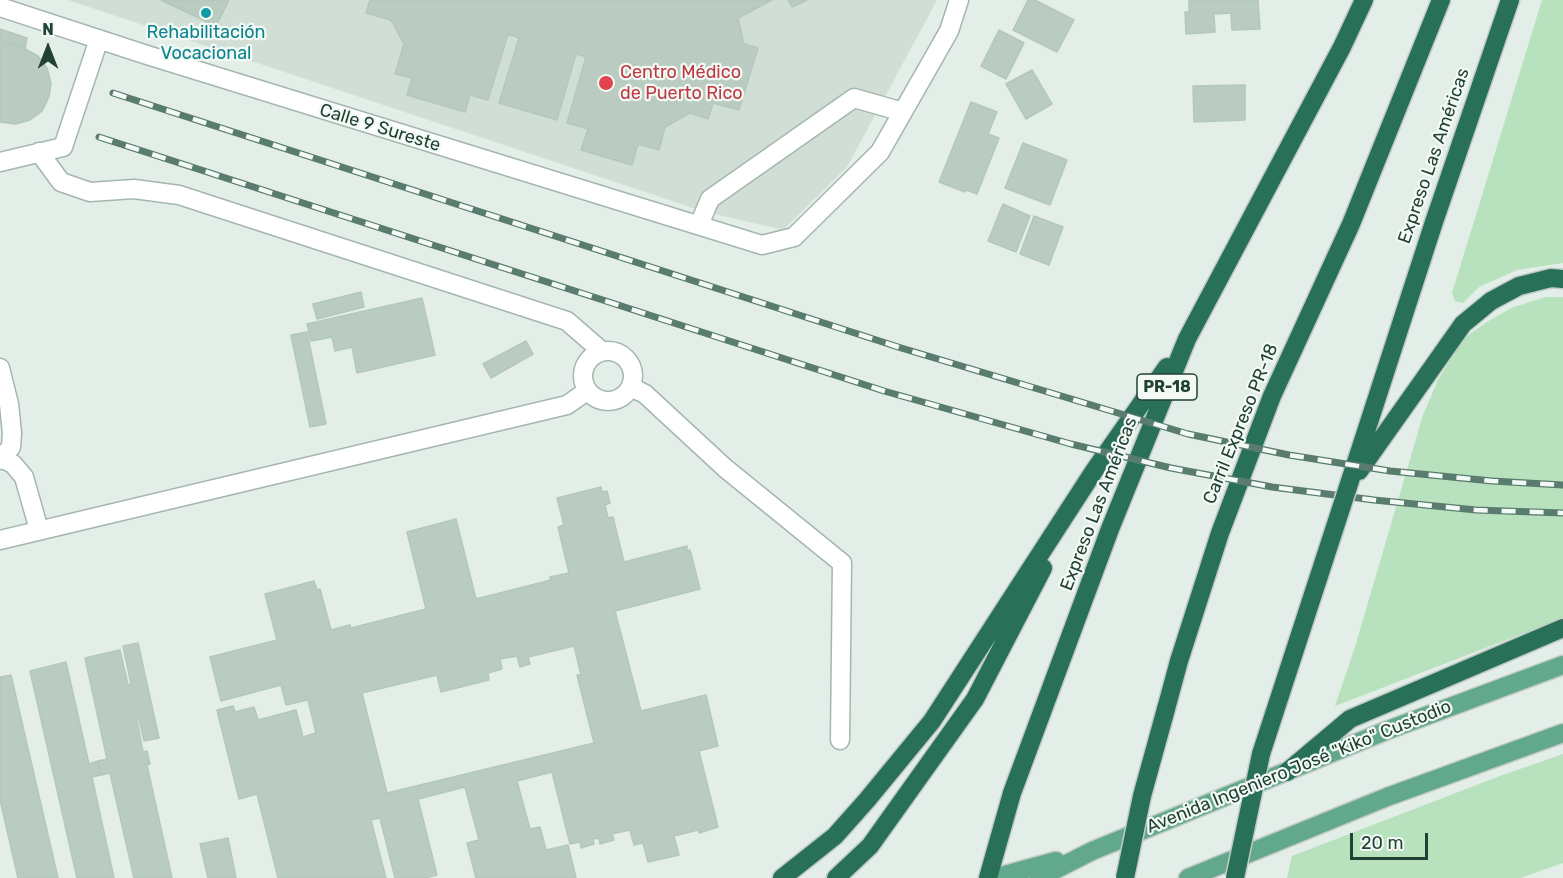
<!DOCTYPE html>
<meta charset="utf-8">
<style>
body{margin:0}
#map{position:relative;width:1563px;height:878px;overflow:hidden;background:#e2eee7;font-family:Rubik,sans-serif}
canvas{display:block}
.north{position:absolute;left:18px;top:18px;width:60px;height:60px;-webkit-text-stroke:4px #f3faf5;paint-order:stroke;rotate:0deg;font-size:16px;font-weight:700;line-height:24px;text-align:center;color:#204134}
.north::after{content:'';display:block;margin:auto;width:21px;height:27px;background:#204134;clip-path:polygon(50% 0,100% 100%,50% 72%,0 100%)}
.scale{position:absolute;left:1350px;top:833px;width:78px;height:27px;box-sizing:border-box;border:3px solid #204134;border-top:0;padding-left:8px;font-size:18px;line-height:21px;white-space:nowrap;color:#204134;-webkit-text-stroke:4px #f3faf5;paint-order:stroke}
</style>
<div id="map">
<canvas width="1563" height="878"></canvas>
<div class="north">N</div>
<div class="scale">20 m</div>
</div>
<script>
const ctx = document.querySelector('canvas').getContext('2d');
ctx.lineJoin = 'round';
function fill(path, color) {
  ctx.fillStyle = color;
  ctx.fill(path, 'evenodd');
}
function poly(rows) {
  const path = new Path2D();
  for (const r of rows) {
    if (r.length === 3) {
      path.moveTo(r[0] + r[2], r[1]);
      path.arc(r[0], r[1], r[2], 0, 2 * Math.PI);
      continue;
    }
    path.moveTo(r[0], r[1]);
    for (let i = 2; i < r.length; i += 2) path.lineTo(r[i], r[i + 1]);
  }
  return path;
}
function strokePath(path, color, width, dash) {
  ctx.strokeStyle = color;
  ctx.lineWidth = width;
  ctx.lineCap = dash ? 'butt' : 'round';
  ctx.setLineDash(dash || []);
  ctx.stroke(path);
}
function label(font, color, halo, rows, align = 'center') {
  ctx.font = font + ' Rubik,sans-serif';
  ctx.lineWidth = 4.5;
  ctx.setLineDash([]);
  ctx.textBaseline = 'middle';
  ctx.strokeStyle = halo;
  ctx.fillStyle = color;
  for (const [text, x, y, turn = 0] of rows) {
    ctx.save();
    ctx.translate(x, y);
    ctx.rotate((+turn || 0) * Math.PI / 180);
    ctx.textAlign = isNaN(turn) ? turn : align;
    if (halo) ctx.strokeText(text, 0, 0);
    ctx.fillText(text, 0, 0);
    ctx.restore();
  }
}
fill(poly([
 [68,0,937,0,847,167,783,230,702,211]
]), '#d0ded6');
fill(poly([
 [1542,0,1563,0,1563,263,1517,270,1479,287,1463,303,1455,301,1452,293],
 [1545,297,1563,297,1563,618,1335,706,1355,647,1423,415,1438,380,1464,338,1487,322,1511,308],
 [1563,754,1563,863,1520,878,1287,878,1292,856,1500,776]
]), '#b8e1be');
const building = poly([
 [161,0,229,0,216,26,161,0],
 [370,0,772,0,738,18,744,44,758,48,739,110,713,103,708,119,690,113,665,127,659,150,638,144,632,165,581,150,588,129,567,123,586,57,576,54,557,120,499,103,519,38,508,34,488,100,470,95,465,112,407,95,412,78,395,74,404,44,391,20,366,13,370,0],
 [788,0,807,0,792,7,788,0],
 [1028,0,1035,0,1074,20,1057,52,1013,30,1028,0],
 [1189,0,1258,0,1260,29,1232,30,1231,13,1214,14,1215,32,1186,34,1185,12,1189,12,1189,0],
 [0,29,27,38,25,49,0,41,0,29],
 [999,30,1024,43,1006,79,981,66,999,30],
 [0,41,25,49,38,56,47,68,51,83,49,97,42,111,30,120,16,124,0,122,0,41],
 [1032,70,1052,104,1026,119,1006,84,1032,70],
 [1245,85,1245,120,1194,122,1193,86,1245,85],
 [971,102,997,112,988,134,999,138,977,194,966,190,965,192,939,182,971,102],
 [1023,143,1067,160,1050,205,1005,188,1023,143],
 [1003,204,1030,216,1016,252,988,241,1003,204],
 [1034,216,1063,227,1049,265,1020,254,1034,216],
 [361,292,364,307,317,319,313,304,361,292],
 [422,298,435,355,357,373,352,347,335,351,332,337,311,341,307,324,422,298],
 [307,332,326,424,310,427,291,335,307,332],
 [526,341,533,354,491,378,483,364,526,341],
 [601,487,602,492,607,491,610,503,605,505,608,518,613,517,624,562,687,546,687,551,690,550,700,589,615,611,641,711,706,695,718,746,699,751,718,827,699,833,698,830,674,836,679,855,648,862,643,843,634,845,630,830,612,834,614,840,600,844,599,838,593,839,594,844,581,848,580,842,570,844,552,772,517,781,530,829,540,827,546,850,568,845,576,878,476,878,467,843,479,840,465,787,418,799,437,875,425,878,395,878,380,818,371,820,386,878,278,878,257,794,239,799,217,710,233,706,235,712,254,707,258,720,296,710,303,737,316,733,308,700,286,705,281,685,221,701,210,657,277,640,265,594,314,581,317,590,320,589,331,630,350,625,351,628,426,609,407,532,456,519,476,599,551,580,550,577,569,573,558,527,564,525,557,498,601,487],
 [574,646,581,675,577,675,594,743,387,793,362,693,437,675,441,692,489,680,488,673,502,669,500,659,517,656,520,667,530,664,528,657,574,646],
 [138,643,159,738,144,741,138,716,136,716,143,752,147,751,150,764,147,765,172,878,134,878,110,773,101,775,98,761,107,759,85,658,120,650,128,685,131,684,123,646,138,643],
 [66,662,89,764,98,761,101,775,92,777,114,878,77,878,30,671,66,662],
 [11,675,58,878,18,878,0,800,0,677,11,675],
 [228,838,236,878,208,878,200,844,228,838]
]);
fill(building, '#baccc2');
strokePath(building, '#b3c8bd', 1.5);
const minor = poly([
 [0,7,147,55,762,245,794,237,880,152,949,31,959,0],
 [39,152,61,182,90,192,134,189,179,195,567,321,598,348,600,352],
 [0,162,63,147,99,39],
 [699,225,710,199,854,98,903,112],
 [608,376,25],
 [0,368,9,404,12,433,11,447,0,460],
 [631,387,645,394,725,468,842,563,840,740],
 [3,459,13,464,24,477,39,530],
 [0,540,567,405,587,391]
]);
const major = poly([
 [994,878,1056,861],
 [1039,878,1092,851,1388,730,1563,665],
 [1188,878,1387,797,1563,733]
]);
const highway = poly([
 [1359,471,1463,324,1491,301,1519,286,1551,278,1563,279],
 [1348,487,1434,222,1510,0],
 [1166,709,1179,661,1220,533,1272,396,1351,224,1441,0],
 [1287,772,1350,719,1563,628],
 [782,878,835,836,867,800,932,721,1094,471,1167,367],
 [836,878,870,846,975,699,1043,568],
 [988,878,1012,793,1110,529,1187,339,1342,47,1364,0]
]);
strokePath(minor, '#a4b7ae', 21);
strokePath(major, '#c1cac6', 21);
strokePath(highway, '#c1cac6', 21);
strokePath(minor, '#fff', 18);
strokePath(major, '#61a88d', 18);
strokePath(highway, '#287058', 18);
const rail = poly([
 [113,93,898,347,1188,434,1289,455,1390,471,1492,481,1563,485],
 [99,137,884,391,1071,444,1171,468,1272,487,1374,500,1476,510,1563,513]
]);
strokePath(rail, '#5a7c6f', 7);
strokePath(rail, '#f3faf5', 4.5, [14]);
const highwayBridge = poly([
 [1125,878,1142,796,1166,709],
 [1235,878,1261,754,1348,487]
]);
strokePath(highwayBridge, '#c1cac6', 21, []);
strokePath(highwayBridge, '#287058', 18);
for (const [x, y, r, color] of [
 [206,13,6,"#0f9aa8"],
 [606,83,8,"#e0444e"]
]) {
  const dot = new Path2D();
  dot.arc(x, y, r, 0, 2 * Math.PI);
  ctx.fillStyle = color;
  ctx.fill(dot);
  strokePath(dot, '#f3faf5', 2);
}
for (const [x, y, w] of [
 [1167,387,60]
]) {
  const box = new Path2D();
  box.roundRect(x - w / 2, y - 13, w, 26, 4.5);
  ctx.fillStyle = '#f3faf5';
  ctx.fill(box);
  strokePath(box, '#204134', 1.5);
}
label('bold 16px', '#204134', null, [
 ["PR-18",1167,387]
]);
label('18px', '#0d838f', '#f3faf5', [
 ["Rehabilitación",206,33],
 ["Vocacional",206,54]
]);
label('18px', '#be3a42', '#f3faf5', [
 ["Centro Médico",620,73],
 ["de Puerto Rico",620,94]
], 'left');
label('18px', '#204134', '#f3faf5', [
 ["Calle 9 Sureste",380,128,17],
 ["Expreso Las Américas",1434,156,-71],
 ["Carril Expreso PR-18",1241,424,-68],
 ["Expreso Las Américas",1099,504,-69],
 ["Avenida Ingeniero José \"Kiko\" Custodio",1299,767,-22]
]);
</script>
